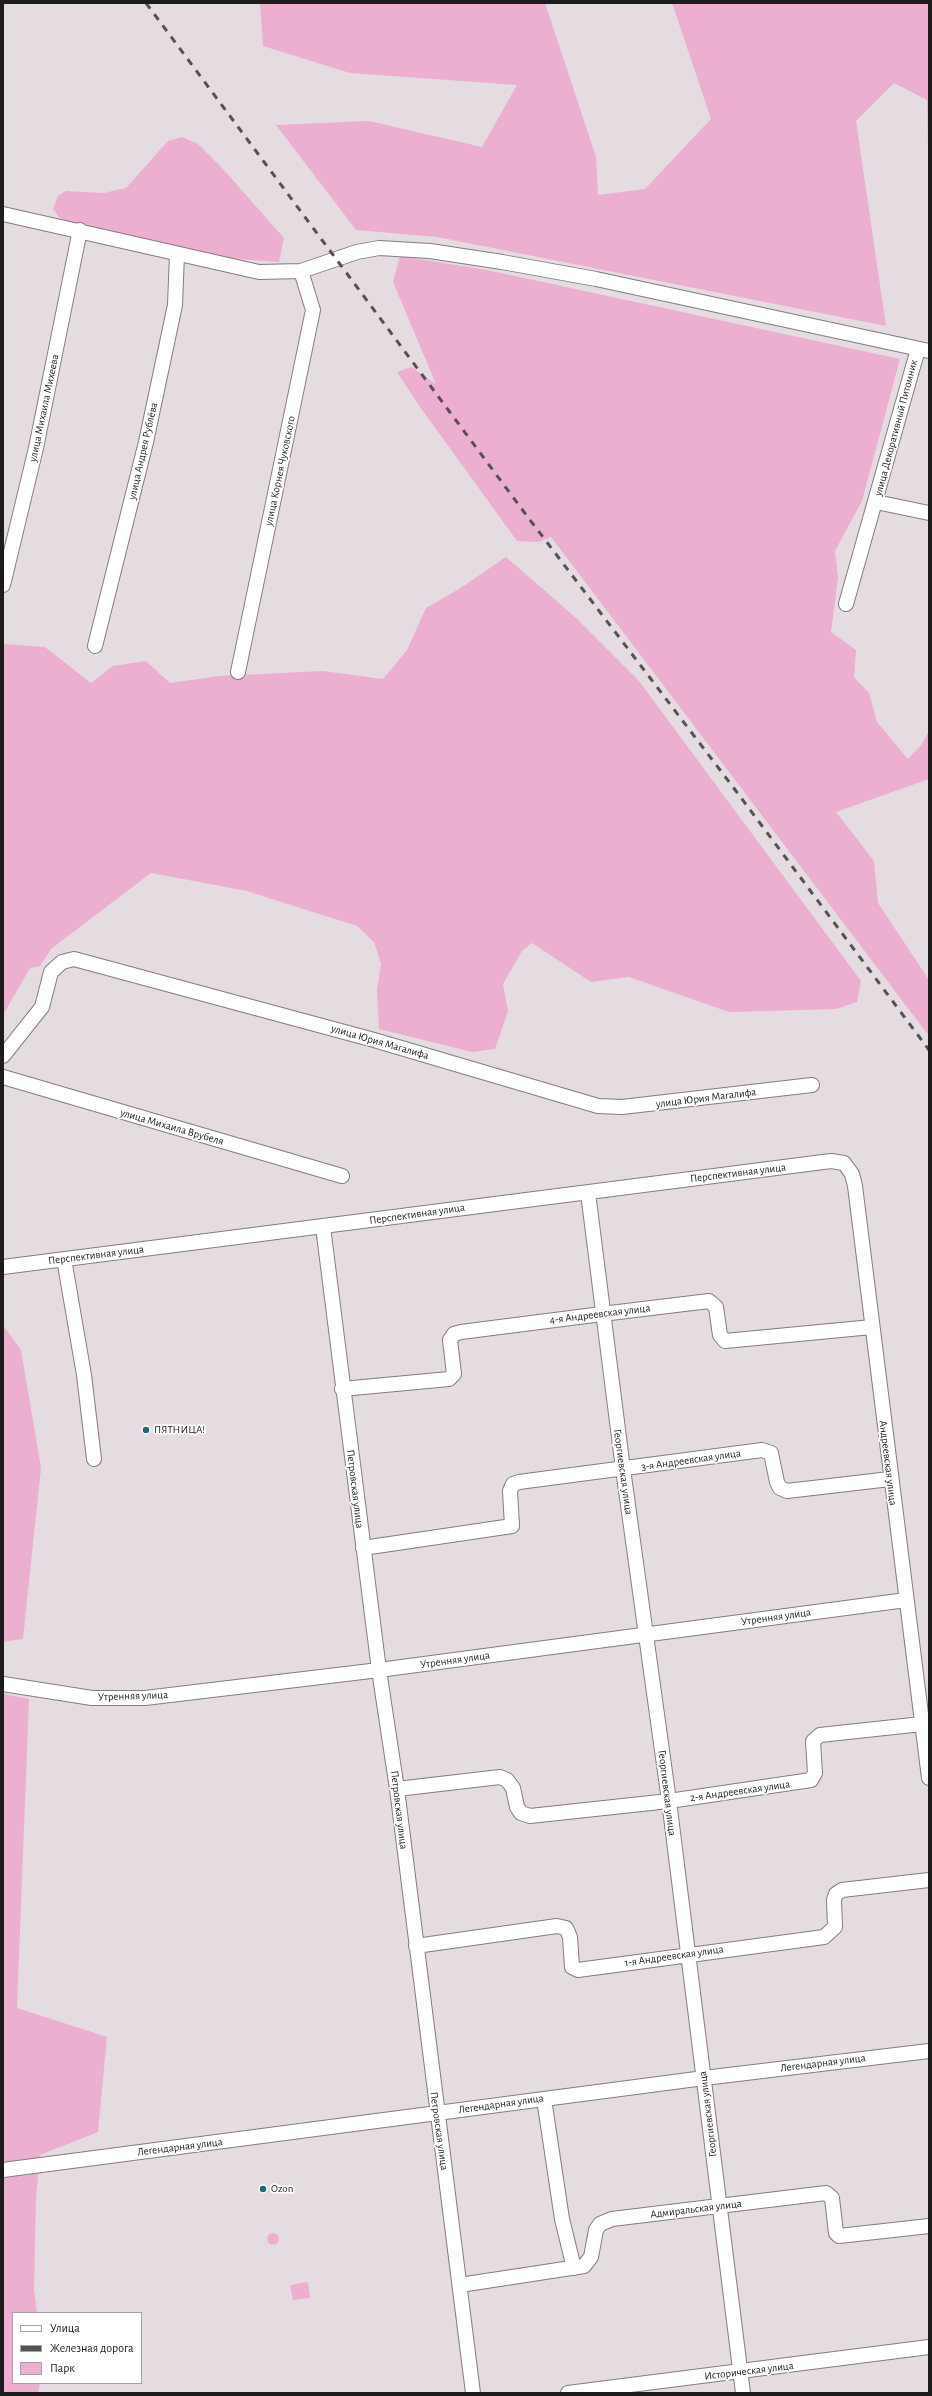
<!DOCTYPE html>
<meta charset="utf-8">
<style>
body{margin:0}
#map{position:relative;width:932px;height:2396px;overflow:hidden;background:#e4dce0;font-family:"Alegreya Sans",sans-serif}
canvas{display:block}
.frame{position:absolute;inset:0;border:4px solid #1e1b1d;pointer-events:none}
.legend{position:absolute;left:12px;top:2312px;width:130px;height:72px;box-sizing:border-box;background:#fff;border:1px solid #a5a4a5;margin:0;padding:5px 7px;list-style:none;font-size:12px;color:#1e1b1d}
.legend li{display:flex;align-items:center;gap:8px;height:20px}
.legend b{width:20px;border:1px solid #a5a4a5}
</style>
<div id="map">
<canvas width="932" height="2396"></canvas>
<div class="frame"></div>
<ul class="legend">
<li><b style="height:5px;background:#fff"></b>Улица</li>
<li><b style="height:5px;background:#565154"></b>Железная дорога</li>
<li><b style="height:11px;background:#ecafd0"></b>Парк</li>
</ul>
</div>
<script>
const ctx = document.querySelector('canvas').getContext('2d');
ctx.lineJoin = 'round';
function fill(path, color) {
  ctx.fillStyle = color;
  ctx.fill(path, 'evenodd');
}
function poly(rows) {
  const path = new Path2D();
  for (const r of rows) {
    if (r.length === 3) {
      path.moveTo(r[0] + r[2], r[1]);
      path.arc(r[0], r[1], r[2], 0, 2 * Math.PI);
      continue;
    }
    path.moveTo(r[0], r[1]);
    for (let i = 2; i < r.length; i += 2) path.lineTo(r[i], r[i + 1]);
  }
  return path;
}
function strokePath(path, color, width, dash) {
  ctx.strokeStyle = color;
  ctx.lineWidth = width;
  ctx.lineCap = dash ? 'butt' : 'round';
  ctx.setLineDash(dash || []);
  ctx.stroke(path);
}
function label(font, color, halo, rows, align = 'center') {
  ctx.font = font + ' "Alegreya Sans",sans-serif';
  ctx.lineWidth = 3.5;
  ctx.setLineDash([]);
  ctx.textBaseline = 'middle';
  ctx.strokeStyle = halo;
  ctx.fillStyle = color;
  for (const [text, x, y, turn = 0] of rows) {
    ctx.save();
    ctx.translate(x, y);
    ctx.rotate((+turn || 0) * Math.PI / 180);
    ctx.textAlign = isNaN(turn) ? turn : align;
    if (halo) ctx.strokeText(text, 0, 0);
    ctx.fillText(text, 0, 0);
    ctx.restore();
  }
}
fill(poly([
 [260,3,545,3,596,157,598,195,645,189,711,119,672,3,929,3,929,201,927,100,894,83,856,121,886,326,437,237,356,230,276,125,369,121,482,147,517,85,350,73,263,46],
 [182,137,198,144,224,170,284,238,279,262,226,258,62,221,53,209,58,196,66,191,104,193,126,188,168,141],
 [400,256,487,270,900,359,862,501,835,551,838,577,831,632,856,650,854,677,869,693,877,722,908,759,922,744,929,731,929,779,836,812,874,861,878,903,929,980,929,1036,551,537,539,542,517,541,420,407,397,372,411,367,436,384,393,282],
 [506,557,575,617,639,681,861,981,857,1002,836,1009,729,1012,629,977,591,982,532,943,522,951,503,984,508,1011,495,1049,472,1052,379,1029,377,990,381,964,374,942,357,926,247,891,151,873,51,949,40,966,30,968,3,1015,3,644,45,647,91,683,113,666,146,661,170,683,220,676,323,671,383,679,407,650,426,608,459,589],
 [3,1325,21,1350,41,1468,23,1639,3,1642],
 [3,1694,29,1699,17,2008,107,2037,98,2132,40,2155,36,2197,34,2289,37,2313,13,2313,13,2383,40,2383,38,2393,3,2393],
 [273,2239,6],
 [308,2282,310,2298,293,2300,290,2285]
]), '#ecafd0');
const minor = poly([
 [3,214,259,272,301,271,357,252,379,248,430,251,502,262,596,279,929,351],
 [876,502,929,513],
 [3,585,36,448,80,230],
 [846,604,918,349],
 [95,646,146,442,175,305,177,254],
 [238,672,313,310,301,271],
 [3,1056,42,1007,51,972,62,962,74,959,374,1040,598,1106,622,1107,812,1085],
 [3,1077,342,1176],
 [588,1193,623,1469,669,1801,743,2393],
 [323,1227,379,1670,397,1789,473,2393],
 [64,1259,84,1375,94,1459],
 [3,1267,831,1161,844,1163,852,1174,855,1186,929,1778],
 [342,1389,449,1379,454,1374,450,1340,454,1334,461,1332,602,1314,709,1301,716,1307,720,1335,725,1341,872,1327],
 [363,1548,512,1526,510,1491,513,1484,519,1482,762,1450,771,1453,777,1482,780,1488,787,1491,890,1479],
 [3,1684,92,1698,145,1698,379,1670,906,1600],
 [397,1789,500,1777,507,1780,513,1788,517,1807,521,1813,530,1816,669,1801,811,1780,815,1773,813,1741,820,1735,922,1724],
 [416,1946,557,1926,566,1928,570,1937,572,1967,578,1970,824,1937,835,1927,834,1900,836,1894,842,1890,929,1880],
 [544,2099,562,2219,574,2268],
 [3,2170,704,2078,929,2051],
 [460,2285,584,2266,591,2257,596,2230,600,2224,612,2219,826,2193,832,2198,836,2233,839,2236,929,2226],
 [568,2393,929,2347]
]);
strokePath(minor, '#847c80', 16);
strokePath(minor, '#fff', 14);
strokePath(poly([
 [146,3,527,516,736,791,929,1050]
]), '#565154', 3, [7, 7]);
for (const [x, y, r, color] of [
 [146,1430,4,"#26667b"],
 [263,2189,4,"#26667b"]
]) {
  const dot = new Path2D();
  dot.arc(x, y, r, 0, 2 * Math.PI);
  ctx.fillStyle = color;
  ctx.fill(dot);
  strokePath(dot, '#fff', 1.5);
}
label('11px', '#1e1b1d', '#fff', [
 ["улица Михаила Михеева",44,408,-78],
 ["улица Декоративный Питомник",896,428,-75],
 ["улица Андрея Рублёва",143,451,-77],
 ["улица Корнея Чуковского",280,471,-78],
 ["улица Юрия Магалифа",380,1042,16],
 ["улица Юрия Магалифа",706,1098,-7],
 ["улица Михаила Врубеля",172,1127,16],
 ["Перспективная улица",738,1173,-7],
 ["Перспективная улица",417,1214,-8],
 ["Перспективная улица",96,1255,-7],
 ["4-я Андреевская улица",600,1314,-7],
 ["3-я Андреевская улица",691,1460,-8],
 ["Андреевская улица",888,1463,83],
 ["Георгиевская улица",623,1472,82],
 ["Петровская улица",355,1489,83],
 ["Утренняя улица",776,1617,-8],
 ["Утренняя улица",455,1660,-8],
 ["Утренняя улица",133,1696,-2],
 ["2-я Андреевская улица",740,1791,-8],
 ["Георгиевская улица",667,1793,83],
 ["Петровская улица",399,1810,83],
 ["1-я Андреевская улица",674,1956,-8],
 ["Легендарная улица",823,2063,-7],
 ["Легендарная улица",501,2104,-8],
 ["Георгиевская улица",708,2114,-97],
 ["Петровская улица",439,2131,82],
 ["Легендарная улица",180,2147,-7],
 ["Адмиральская улица",696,2209,-7],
 ["Историческая улица",749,2371,-7]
]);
label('11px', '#1e1b1d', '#fff', [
 ["ПЯТНИЦА!",154,1430],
 ["Ozon",271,2189]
], 'left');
</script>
